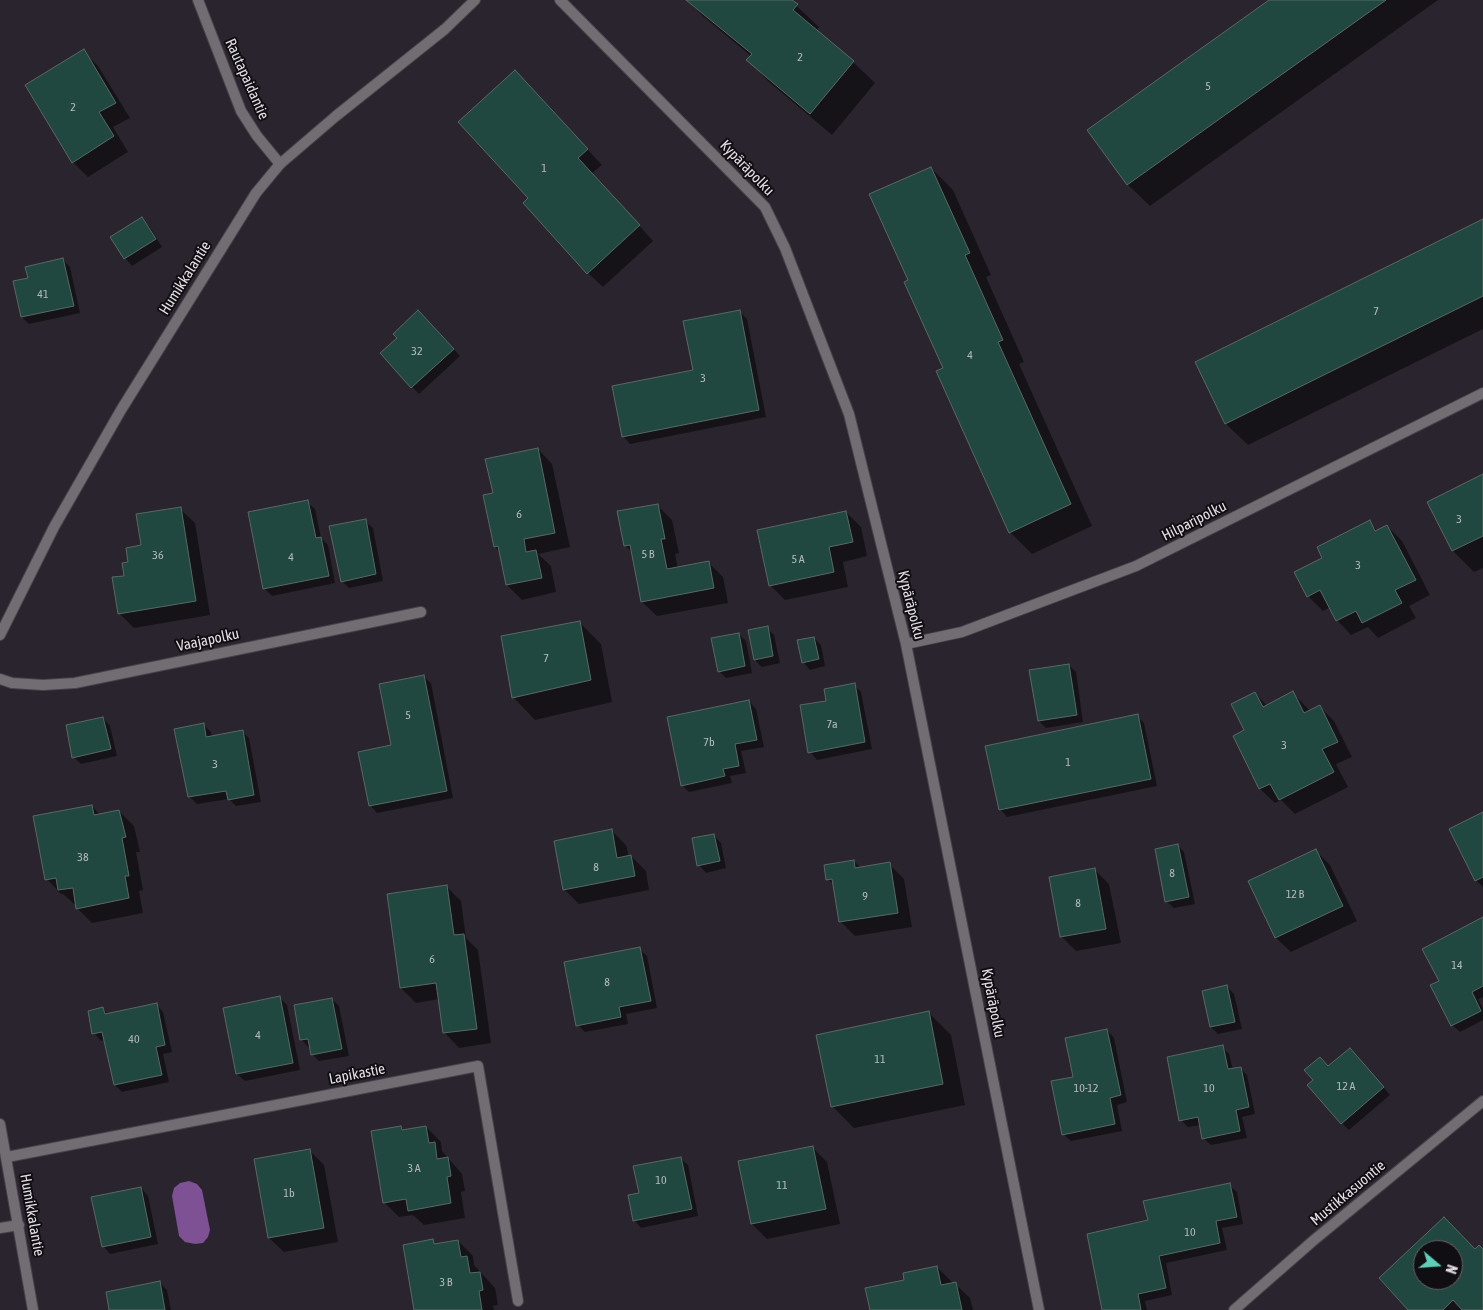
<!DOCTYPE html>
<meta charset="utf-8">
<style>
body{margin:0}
#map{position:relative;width:1483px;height:1310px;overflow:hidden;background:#2a242e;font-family:"Asap Condensed",sans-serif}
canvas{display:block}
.north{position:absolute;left:1413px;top:1240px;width:50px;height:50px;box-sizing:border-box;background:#110e13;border:1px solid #656167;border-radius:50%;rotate:108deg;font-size:14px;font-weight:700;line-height:20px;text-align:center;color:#e3dee5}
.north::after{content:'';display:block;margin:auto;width:18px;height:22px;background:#5eceb7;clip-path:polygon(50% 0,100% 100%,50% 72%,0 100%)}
</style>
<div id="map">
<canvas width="1483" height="1310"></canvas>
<div class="north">N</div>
</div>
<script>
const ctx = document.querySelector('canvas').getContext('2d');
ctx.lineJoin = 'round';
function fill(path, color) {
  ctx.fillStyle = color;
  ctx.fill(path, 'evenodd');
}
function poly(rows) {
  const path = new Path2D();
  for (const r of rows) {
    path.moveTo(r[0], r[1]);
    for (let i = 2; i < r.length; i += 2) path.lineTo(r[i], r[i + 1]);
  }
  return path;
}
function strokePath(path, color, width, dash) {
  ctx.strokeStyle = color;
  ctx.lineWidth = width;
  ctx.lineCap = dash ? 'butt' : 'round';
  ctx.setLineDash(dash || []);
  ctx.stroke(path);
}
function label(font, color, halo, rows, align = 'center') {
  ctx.font = font + ' "Asap Condensed",sans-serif';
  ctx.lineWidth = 4;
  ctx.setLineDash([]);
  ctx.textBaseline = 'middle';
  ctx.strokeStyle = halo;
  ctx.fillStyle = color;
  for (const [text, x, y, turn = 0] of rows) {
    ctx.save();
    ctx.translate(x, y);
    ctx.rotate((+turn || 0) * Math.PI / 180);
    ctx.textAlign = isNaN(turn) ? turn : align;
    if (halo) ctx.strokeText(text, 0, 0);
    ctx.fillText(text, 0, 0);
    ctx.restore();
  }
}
fill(poly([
 [189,1181,197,1184,202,1190,210,1230,208,1237,203,1243,195,1244,185,1242,179,1236,172,1196,174,1188,180,1183]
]), '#7e5094');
fill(poly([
 [687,0,790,0,819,27,816,30,853,62,875,83,832,135,769,82,748,60,751,56,704,17],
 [1271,0,1438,0,1150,206,1128,185,1089,131],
 [83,51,98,66,130,118,113,127,128,152,88,177,73,162],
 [515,72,602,165,592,173,653,241,603,287,588,273,530,198],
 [931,168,953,190,991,275,986,277,1024,362,1019,364,1092,526,1032,554,1010,532,910,281],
 [142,219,149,226,162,247,132,266,125,258],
 [1483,221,1483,329,1248,445,1226,424,1197,363],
 [63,260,70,267,80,313,29,324,22,317],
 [739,311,747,319,766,417,630,444,623,436,695,371],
 [425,318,460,356,419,394,382,354],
 [538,449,552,464,570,547,538,554,551,566,556,592,522,600,507,585,500,552,495,547,494,494],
 [1483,475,1483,568,1474,572,1453,551],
 [307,502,315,509,321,538,328,545,335,583,272,596,264,588],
 [657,505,672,520,679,553,675,554,678,569,708,562,723,577,728,603,657,616,642,602,633,553,626,546,619,512],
 [180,509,195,523,210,615,134,628,119,613,125,577,129,564,143,546],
 [846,512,861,527,867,556,843,562,848,587,785,600,770,585],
 [365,521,373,528,383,581,349,588,342,581],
 [1369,522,1378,531,1387,526,1402,541,1430,595,1409,606,1416,618,1378,638,1368,627,1351,635,1337,620,1330,607,1323,611,1308,596,1324,558],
 [579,622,601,644,612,702,535,720,514,698,502,637],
 [767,628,774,635,780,663,762,667,755,660],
 [739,634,746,641,752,673,726,678,719,671],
 [814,638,821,645,825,666,810,670,803,662],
 [1069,665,1076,672,1083,722,1046,728,1039,721],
 [423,676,431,683,453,798,377,813,370,805,392,746],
 [854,685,861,692,872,749,817,760,810,752,827,702],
 [1255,693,1267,706,1293,693,1310,711,1319,706,1334,721,1352,757,1336,764,1348,787,1295,814,1281,800,1275,803,1260,789,1234,736,1245,730],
 [749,701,756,709,764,747,741,751,746,773,730,776,732,783,689,792,682,785],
 [1137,716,1144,723,1157,786,1007,817,1000,809],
 [103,718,110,726,117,756,81,764,74,757],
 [204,725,211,732,212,737,242,731,249,738,261,802,236,806,229,799,197,804,190,797,175,730],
 [92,806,100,815,119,811,134,826,140,852,136,852,143,890,139,891,143,913,92,923,77,908,77,904,74,904,63,894,61,894,47,879],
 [1483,813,1483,887,1476,880],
 [611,830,626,845,629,857,631,856,646,871,649,890,579,904,565,890],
 [714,836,721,843,726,868,706,873,699,865],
 [1177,845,1184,852,1195,904,1174,908,1166,901],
 [1315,850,1330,865,1357,921,1291,952,1276,938,1250,882],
 [854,861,861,868,889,864,904,879,912,927,855,936,840,921,835,886,828,879],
 [1094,869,1109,884,1121,943,1076,951,1061,936],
 [446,886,461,901,466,938,478,950,491,1043,459,1048,445,1033,440,999,416,1003,401,988],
 [1483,918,1483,997,1478,999,1483,1009,1483,1020,1460,1032,1452,1025,1441,982],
 [639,949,647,956,657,1008,626,1014,628,1024,585,1032,578,1025],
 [1227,987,1234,994,1242,1029,1218,1034,1211,1027,1203,992],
 [280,998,287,1005,300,1070,245,1081,237,1074],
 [332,999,339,1006,349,1056,319,1061,312,1054,311,1046,308,1047,301,1039],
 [156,1004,163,1012,172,1052,163,1054,169,1082,122,1092,115,1085,105,1040,101,1041,94,1033,103,1008,109,1015],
 [929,1013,951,1035,965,1105,854,1128,832,1106],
 [1107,1030,1114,1038,1127,1102,1117,1105,1122,1131,1071,1141,1063,1134,1074,1078],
 [1222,1047,1229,1054,1233,1070,1240,1068,1247,1075,1255,1114,1242,1117,1247,1138,1211,1145,1203,1138,1201,1125,1188,1127,1181,1120],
 [1357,1057,1390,1095,1349,1130,1342,1123,1329,1068],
 [401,1127,405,1131,426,1127,441,1142,442,1151,462,1174,465,1191,461,1192,465,1218,424,1225,413,1215,399,1217,384,1202],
 [812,1147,827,1162,840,1224,767,1239,752,1224,739,1162],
 [309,1150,324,1165,338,1242,284,1252,269,1238],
 [680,1158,688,1165,698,1216,641,1228,634,1220,641,1194],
 [1229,1185,1237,1192,1243,1224,1222,1228,1227,1250,1166,1263,1172,1295,1145,1301,1147,1310,1103,1310,1149,1221],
 [141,1188,148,1196,158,1244,110,1254,103,1246],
 [1444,1219,1475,1251,1483,1251,1483,1310,1410,1310,1380,1279],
 [1423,1250,1453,1250,1453,1280,1423,1280],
 [432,1241,436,1245,458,1241,473,1256,474,1265,495,1288,498,1305,493,1306,494,1310,415,1310],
 [937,1267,952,1282,952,1284,955,1284,970,1298,973,1310,871,1310,905,1281],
 [160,1283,167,1290,171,1310,110,1310]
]), '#0007');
const building = poly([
 [686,0,792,0,798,4,793,10,854,61,810,114,746,60,752,54,686,0],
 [1269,0,1386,0,1127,185,1087,130,1269,0],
 [84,49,116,103,99,112,114,136,72,163,25,85,84,49],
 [515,70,588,149,578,158,640,225,587,274,523,203,528,198,458,122,515,70],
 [931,167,970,253,965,255,1003,340,998,342,1071,504,1009,533,936,371,943,368,904,282,908,280,869,194,931,167],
 [142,217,156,239,124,259,110,237,142,217],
 [1483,219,1483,296,1225,424,1195,362,1483,219],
 [63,258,74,306,21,317,13,281,28,278,25,267,63,258],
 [418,310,454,349,411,388,380,353,397,338,393,334,418,310],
 [740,310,759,410,622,437,612,386,693,370,683,321,740,310],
 [538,448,555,533,524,539,526,552,536,550,542,578,506,585,498,546,494,547,483,495,493,493,485,459,538,448],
 [1483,474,1483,536,1452,551,1427,502,1483,474],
 [308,500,316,538,321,537,329,576,263,589,248,512,308,500],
 [658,504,665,539,661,539,667,569,709,561,714,588,641,602,630,545,624,546,617,511,658,504],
 [181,507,196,601,118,614,112,577,124,576,122,563,128,562,126,548,141,545,136,514,181,507],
 [846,511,853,542,829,547,834,572,769,586,757,530,846,511],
 [366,519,376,574,341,582,329,526,366,519],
 [1370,520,1375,531,1387,525,1416,580,1395,590,1402,603,1362,623,1356,611,1336,621,1320,590,1307,597,1294,572,1322,558,1317,547,1370,520],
 [580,621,591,680,512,698,501,636,580,621],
 [768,626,773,656,754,660,748,630,768,626],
 [739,633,745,666,718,672,711,638,739,633],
 [814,637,819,659,802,663,797,640,814,637],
 [1069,664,1077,715,1038,721,1029,670,1069,664],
 [424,675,447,791,369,806,358,752,391,745,379,684,424,675],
 [855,683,865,742,808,753,800,705,826,701,824,689,855,683],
 [1293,691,1304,713,1320,705,1338,742,1322,749,1334,772,1279,800,1270,784,1259,789,1233,736,1244,730,1231,704,1255,692,1263,707,1293,691],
 [749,700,757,740,735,744,739,766,723,769,725,776,681,786,667,717,749,700],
 [1138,714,1151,779,999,810,985,746,1138,714],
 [103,717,111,749,72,758,66,725,103,717],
 [204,723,206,737,243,730,254,795,228,800,226,791,188,797,174,729,204,723],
 [92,805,94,815,119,810,126,837,122,838,129,876,125,876,129,898,76,909,73,888,58,890,56,878,45,880,33,816,92,805],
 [1483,812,1483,877,1475,881,1449,829,1483,812],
 [612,829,617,858,631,855,635,876,563,890,554,841,612,829],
 [714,834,720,861,697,866,692,838,714,834],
 [1178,844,1189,897,1165,902,1155,849,1178,844],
 [1316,849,1343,906,1275,938,1248,881,1316,849],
 [854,860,855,868,890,862,898,913,839,922,832,879,826,880,824,865,854,860],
 [1095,868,1106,929,1060,937,1049,877,1095,868],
 [447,885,454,935,464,934,477,1029,443,1033,436,983,400,988,387,894,447,885],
 [1483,917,1483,986,1472,992,1481,1011,1451,1026,1430,985,1439,981,1422,949,1483,917],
 [640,947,651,1001,619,1007,621,1017,576,1026,564,962,640,947],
 [1227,985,1235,1022,1210,1027,1202,991,1227,985],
 [280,996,293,1063,236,1074,223,1008,280,996],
 [332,998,342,1049,311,1055,308,1039,300,1040,294,1005,332,998],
 [157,1003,165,1045,156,1047,162,1075,114,1085,102,1032,92,1034,88,1011,103,1007,105,1014,157,1003],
 [929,1011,943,1084,831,1107,816,1035,929,1011],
 [1107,1029,1121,1095,1110,1098,1115,1124,1062,1135,1051,1081,1073,1077,1065,1038,1107,1029],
 [1223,1045,1228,1069,1241,1067,1249,1107,1236,1110,1240,1131,1202,1139,1198,1117,1179,1121,1167,1057,1223,1045],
 [1350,1048,1384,1087,1341,1124,1307,1085,1313,1080,1304,1070,1320,1057,1328,1066,1350,1048],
 [401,1126,402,1130,426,1126,429,1143,435,1142,437,1159,448,1157,451,1176,447,1177,451,1203,408,1211,406,1199,383,1203,371,1131,401,1126],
 [813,1146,826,1209,751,1224,738,1161,813,1146],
 [310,1149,324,1228,268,1238,254,1159,310,1149],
 [681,1157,692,1209,633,1221,628,1195,639,1193,633,1166,681,1157],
 [1230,1183,1237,1217,1216,1221,1220,1243,1159,1256,1166,1288,1138,1294,1141,1310,1102,1310,1087,1234,1148,1220,1143,1201,1230,1183],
 [141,1187,151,1237,102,1247,91,1197,141,1187],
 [1444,1217,1475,1249,1479,1245,1483,1249,1483,1310,1462,1310,1453,1300,1443,1310,1408,1310,1379,1278,1444,1217],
 [1423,1250,1453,1250,1453,1280,1423,1280,1423,1250],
 [433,1239,434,1244,458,1240,461,1257,467,1256,470,1273,480,1272,483,1290,479,1291,482,1310,414,1310,403,1245,433,1239],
 [937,1266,941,1285,956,1282,962,1310,870,1310,865,1288,904,1280,903,1273,937,1266],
 [160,1281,165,1310,109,1310,106,1292,160,1281]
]);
fill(building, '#214840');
strokePath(building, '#596864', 1);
const service = poly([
 [0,1228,19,1225]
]);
const minor = poly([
 [198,0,241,111,257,136,280,164],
 [560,0,765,207,785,248,849,414,906,644,1039,1310],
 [906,644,962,632,1136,566,1483,393],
 [0,679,12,683,43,685,75,683,421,612],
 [7,1157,478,1066,518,1301],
 [1234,1310,1314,1240,1483,1101]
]);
const tertiary = poly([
 [0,635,54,527,121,410,256,193,280,164,336,116,445,29,475,0],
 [0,1124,33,1310]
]);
strokePath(service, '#48424b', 12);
strokePath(minor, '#48424b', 12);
strokePath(tertiary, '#48424b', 12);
strokePath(service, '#716d72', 10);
strokePath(minor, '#716d72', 10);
strokePath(tertiary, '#716d72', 10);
label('12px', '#b2b8bc', null, [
 ["2",800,57],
 ["5",1208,86],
 ["2",73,107],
 ["1",544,168],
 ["41",43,294],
 ["7",1376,311],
 ["32",417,351],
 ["4",970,355],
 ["3",703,378],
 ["6",519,514],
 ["3",1459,519],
 ["5 B",648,554],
 ["36",158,555],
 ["4",291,557],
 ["5 A",798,559],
 ["3",1358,565],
 ["7",546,658],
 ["5",408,715],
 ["7a",832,724],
 ["7b",709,742],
 ["3",1284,745],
 ["1",1068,762],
 ["3",215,764],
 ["38",83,857],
 ["8",596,867],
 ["8",1172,873],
 ["12 B",1295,894],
 ["9",865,896],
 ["8",1078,903],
 ["6",432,959],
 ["14",1457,965],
 ["8",607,982],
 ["4",258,1035],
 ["40",134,1039],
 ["11",880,1059],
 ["12 A",1346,1086],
 ["10-12",1086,1088],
 ["10",1209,1088],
 ["3 A",414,1168],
 ["10",661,1180],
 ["11",782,1185],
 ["1b",289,1193],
 ["10",1190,1232],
 ["3 B",446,1282]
]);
label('15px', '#e3dee5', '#110e13', [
 ["Rautapaidantie",247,79,66],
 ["Kypäräpolku",747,168,46],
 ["Humikkalantie",185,278,-58],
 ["Hilparipolku",1194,521,-27],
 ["Kypäräpolku",911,605,76],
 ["Vaajapolku",208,640,-12],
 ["Kypäräpolku",993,1003,79],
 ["Lapikastie",357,1074,-11],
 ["Mustikkasuontie",1348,1193,-40],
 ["Humikkalantie",32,1215,80]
]);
</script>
